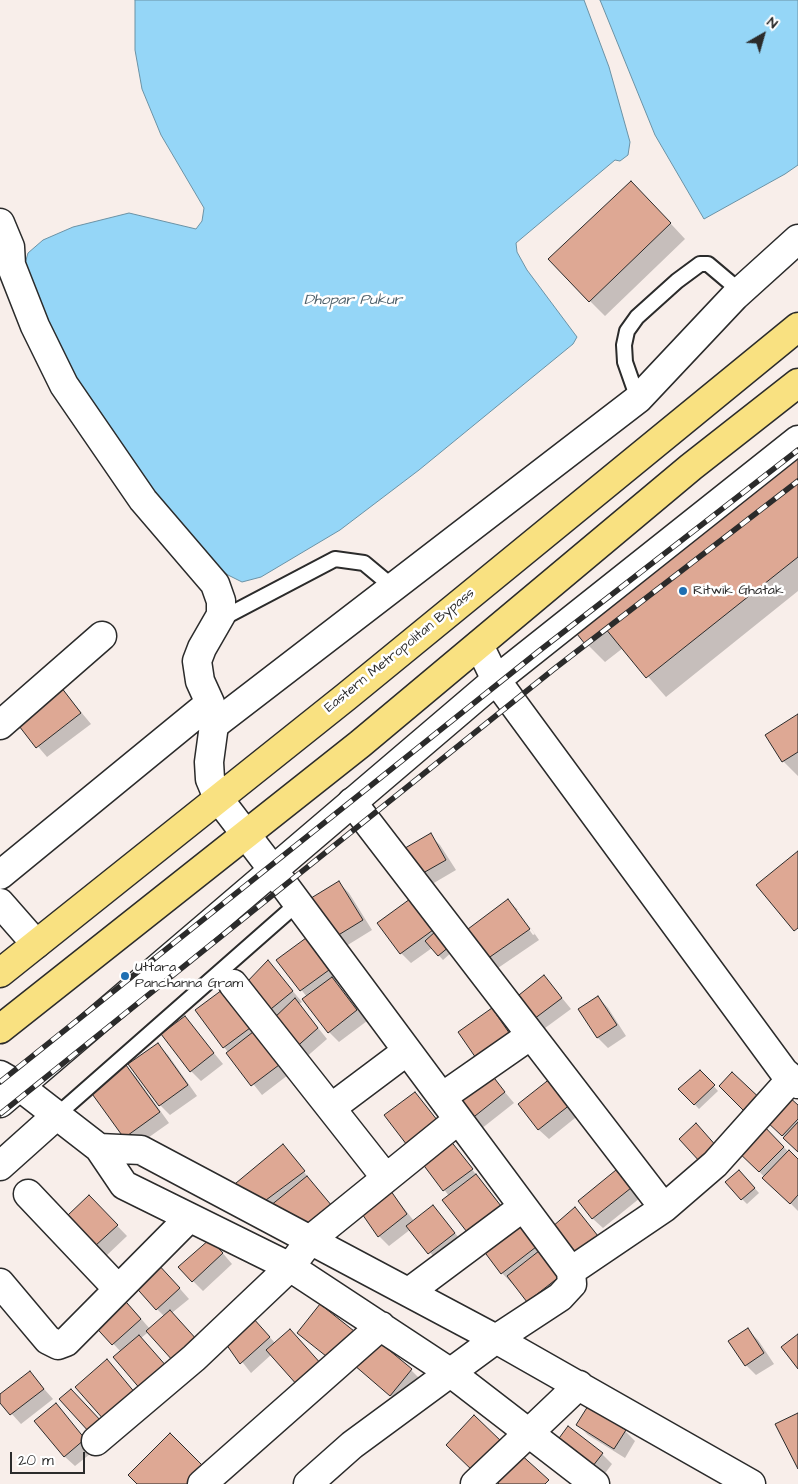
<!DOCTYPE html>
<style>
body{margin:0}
#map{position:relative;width:798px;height:1484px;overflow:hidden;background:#f8eeea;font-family:"Architects Daughter",sans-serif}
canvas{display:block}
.north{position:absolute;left:738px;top:10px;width:50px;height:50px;-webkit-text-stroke:4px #fff;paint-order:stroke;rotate:38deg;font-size:14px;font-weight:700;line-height:20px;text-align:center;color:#2b2b2b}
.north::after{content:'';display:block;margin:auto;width:18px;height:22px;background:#2b2b2b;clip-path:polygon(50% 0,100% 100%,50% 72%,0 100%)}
.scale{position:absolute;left:10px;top:1452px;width:75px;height:22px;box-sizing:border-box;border:2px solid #2b2b2b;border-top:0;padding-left:6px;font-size:15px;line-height:18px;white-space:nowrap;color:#2b2b2b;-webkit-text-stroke:4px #fff;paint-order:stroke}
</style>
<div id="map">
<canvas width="798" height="1484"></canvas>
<div class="north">N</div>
<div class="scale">20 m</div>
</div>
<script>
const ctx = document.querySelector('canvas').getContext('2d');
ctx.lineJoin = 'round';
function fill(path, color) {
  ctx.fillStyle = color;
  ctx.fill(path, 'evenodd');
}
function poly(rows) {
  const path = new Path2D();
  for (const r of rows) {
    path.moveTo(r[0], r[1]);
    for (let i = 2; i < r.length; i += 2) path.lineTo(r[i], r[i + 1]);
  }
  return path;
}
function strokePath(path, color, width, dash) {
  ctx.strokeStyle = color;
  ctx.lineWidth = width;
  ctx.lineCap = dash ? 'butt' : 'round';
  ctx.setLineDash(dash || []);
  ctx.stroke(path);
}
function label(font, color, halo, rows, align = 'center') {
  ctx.font = font + ' "Architects Daughter",sans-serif';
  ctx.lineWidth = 5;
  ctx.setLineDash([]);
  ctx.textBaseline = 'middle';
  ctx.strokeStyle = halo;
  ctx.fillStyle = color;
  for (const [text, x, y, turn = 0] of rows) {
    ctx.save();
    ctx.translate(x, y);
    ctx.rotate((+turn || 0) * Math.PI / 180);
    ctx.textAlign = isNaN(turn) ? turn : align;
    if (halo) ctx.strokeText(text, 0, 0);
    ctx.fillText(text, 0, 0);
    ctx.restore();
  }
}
const water = poly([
 [135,0,584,0,609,67,630,142,628,155,620,161,615,160,516,243,517,252,527,270,577,337,573,344,419,470,340,530,261,577,242,582,228,575,198,552,78,397,24,267,28,253,43,240,73,227,129,213,196,229,202,221,204,208,161,135,142,89,135,50,135,0],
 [600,0,798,0,798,165,785,174,704,219,655,135,600,0]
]);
fill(water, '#95d6f7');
strokePath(water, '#6b92a5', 1);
fill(poly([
 [646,197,685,239,605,316,590,301],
 [798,443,798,591,666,697,623,648,605,662,586,643],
 [61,688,91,724,47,757,17,722],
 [798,715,798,776,783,761],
 [430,835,440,845,456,870,427,887,417,877],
 [339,883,349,893,372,930,338,951],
 [508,900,518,910,515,910,533,935,535,934,518,910,539,940,498,968,488,958],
 [410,901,453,951,443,960,432,948,411,963,401,953],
 [306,940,316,950,338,980,336,982,367,1021,339,1042,329,1032,307,997,278,960],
 [268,962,302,1002,299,1004,327,1039,304,1059,267,1012],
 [544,976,571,1009,541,1031,531,1021],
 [222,991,288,1075,262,1095,224,1047],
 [598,997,608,1008,626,1036,608,1048,598,1038,580,1009],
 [492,1010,502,1020,521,1048,489,1070],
 [185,1018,223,1064,201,1081,191,1071],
 [158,1045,168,1055,197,1096,170,1115,160,1105],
 [126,1067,136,1077,169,1123,135,1147,125,1137],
 [700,1071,718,1091,699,1109,680,1089],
 [488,1072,514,1103,481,1129,454,1097],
 [551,1080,580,1114,549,1139,538,1129],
 [415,1093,450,1135,447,1138,510,1217,478,1242,449,1196,421,1159],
 [798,1107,798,1151,769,1122,763,1127,798,1161,798,1211,736,1148,773,1114],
 [293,1156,312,1183,342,1217,282,1215,242,1198],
 [616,1172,640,1198,603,1228,592,1218],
 [744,1176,759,1193,747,1204,742,1199],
 [386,1186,414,1221,433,1206,464,1244,439,1263,411,1229,389,1246,379,1236],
 [99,1207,127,1236,106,1256,68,1216],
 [515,1222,568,1288,538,1311,502,1273,482,1247],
 [220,1250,232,1264,203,1291,193,1281],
 [166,1273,189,1299,141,1338,177,1379,121,1352,92,1321,130,1306,150,1329,164,1316,157,1309],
 [263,1330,276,1344,290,1331,331,1375,272,1354,251,1373,228,1344],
 [748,1330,758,1340,774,1364,756,1375,746,1365],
 [356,1365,411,1370,421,1380,401,1405],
 [30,1373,53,1399,21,1424,0,1401,0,1396],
 [56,1405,95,1450,75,1466,64,1456],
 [578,1425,625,1431,635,1441,625,1458,588,1435],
 [602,1454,612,1464,600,1480,566,1455]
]), '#0003');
const building = poly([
 [631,181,671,223,589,302,548,259,631,181],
 [798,442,798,557,646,678,605,628,585,644,569,624,798,442],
 [61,687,81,713,36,748,16,722,61,687],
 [798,714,798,752,782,762,765,735,798,714],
 [431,833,446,860,416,877,400,851,431,833],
 [798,851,798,928,794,931,756,885,798,851],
 [339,881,363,920,327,942,303,903,339,881],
 [410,899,433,930,400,954,377,923,410,899],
 [508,899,530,929,487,959,464,932,508,899],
 [436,931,450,946,438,956,425,941,436,931],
 [306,938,329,970,300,991,276,960,306,938],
 [268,960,293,991,266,1013,245,984,268,960],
 [544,975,562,998,530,1022,514,999,544,975],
 [332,977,357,1010,328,1033,302,999,332,977],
 [222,990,250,1028,223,1048,195,1010,222,990],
 [598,996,617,1025,597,1038,578,1009,598,996],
 [295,998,318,1028,293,1050,271,1021,295,998],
 [492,1008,512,1037,478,1061,458,1032,492,1008],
 [185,1016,214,1053,190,1072,161,1034,185,1016],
 [253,1032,279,1065,251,1086,226,1053,253,1032],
 [158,1043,188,1085,159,1106,128,1064,158,1043],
 [126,1065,160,1112,124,1138,90,1091,126,1065],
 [488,1070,505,1092,470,1120,453,1097,488,1070],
 [700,1070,715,1085,694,1105,678,1089,700,1070],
 [732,1072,766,1104,752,1119,719,1086,732,1072],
 [551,1078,571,1104,538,1130,518,1104,551,1078],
 [415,1092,441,1125,410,1149,384,1115,415,1092],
 [788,1096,798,1105,798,1119,782,1136,765,1120,788,1096],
 [760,1122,784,1147,759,1172,734,1148,760,1122],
 [798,1122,798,1152,783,1138,798,1122],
 [696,1123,718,1148,701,1163,679,1139,696,1123],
 [446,1135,473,1169,443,1191,419,1159,446,1135],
 [283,1144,305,1171,262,1203,230,1188,283,1144],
 [789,1150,798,1159,798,1195,790,1204,762,1178,789,1150],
 [616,1170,631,1188,592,1219,578,1201,616,1170],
 [739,1170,755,1188,741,1200,725,1182,739,1170],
 [476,1174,501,1206,467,1232,442,1200,476,1174],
 [307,1176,332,1206,313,1227,270,1206,307,1176],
 [386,1184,407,1214,378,1237,358,1208,386,1184],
 [89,1195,118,1225,95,1246,67,1216,89,1195],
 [433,1205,455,1233,428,1254,406,1226,433,1205],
 [575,1207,598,1236,573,1254,552,1227,575,1207],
 [515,1220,536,1247,501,1274,480,1246,515,1220],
 [210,1239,223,1253,192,1282,178,1267,210,1239],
 [539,1251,559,1277,527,1302,507,1276,539,1251],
 [156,1262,180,1288,156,1310,132,1283,156,1262],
 [120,1295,141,1319,112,1345,90,1321,120,1295],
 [320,1304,354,1331,331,1360,297,1333,320,1304],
 [170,1310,198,1341,174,1362,146,1331,170,1310],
 [253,1318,270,1337,240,1364,226,1344,253,1318],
 [748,1328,764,1353,745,1366,728,1341,748,1328],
 [290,1329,322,1365,298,1386,266,1350,290,1329],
 [798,1334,798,1369,781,1347,798,1334],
 [139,1335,168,1368,142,1391,113,1357,139,1335],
 [378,1341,412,1369,390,1396,354,1365,378,1341],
 [107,1359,136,1394,105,1421,75,1387,107,1359],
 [30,1371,44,1389,10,1415,0,1403,0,1394,30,1371],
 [71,1389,102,1422,90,1433,59,1399,71,1389],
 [56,1403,85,1439,64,1457,34,1421,56,1403],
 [588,1406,626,1430,614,1449,576,1425,588,1406],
 [798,1413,798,1469,775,1424,798,1413],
 [474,1415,503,1443,475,1473,446,1445,474,1415],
 [568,1426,603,1453,589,1471,554,1445,568,1426],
 [170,1433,205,1468,189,1484,137,1484,128,1475,170,1433],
 [518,1452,549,1480,545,1484,499,1484,493,1478,518,1452]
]);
fill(building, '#dea894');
strokePath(building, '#2b2b2b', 1);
const service = poly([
 [638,399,625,362,624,345,627,331,637,317,677,281,700,264,708,264,740,291],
 [219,620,335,559,364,563,394,588],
 [57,1115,298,903]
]);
const minor = poly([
 [0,223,10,247,11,265,35,326,64,385,143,500,215,584,221,601,221,615,202,648,197,661,200,681,210,703,214,725,209,762,210,779,218,798,273,870,571,1271,572,1284,560,1297,496,1339,352,1445,308,1484],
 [479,645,496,680,784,1072,798,1084],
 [0,725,102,636],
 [352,802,664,1208],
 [0,875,210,703],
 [0,903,36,944],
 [233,984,386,1178],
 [0,1075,19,1086,99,1148,141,1150,496,1339,751,1484],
 [442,1097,531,1035],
 [331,1108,407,1051],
 [99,1148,124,1185,290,1267,451,1373,595,1484],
 [0,1166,57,1115],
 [28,1194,118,1289],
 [571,1271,664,1208,715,1164,791,1079],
 [0,1283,48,1340,58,1345,66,1342,189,1218],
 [409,1292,523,1207],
 [96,1441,194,1358,290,1267,311,1239,458,1120],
 [202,1484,381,1326],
 [475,1484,579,1385]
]);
const tertiary = poly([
 [214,725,638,399,735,296,798,239],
 [0,1103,496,680,798,440]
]);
const primary = poly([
 [0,973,347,696,798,327],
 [0,1029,360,744,691,467,798,383]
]);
strokePath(service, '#2b2b2b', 18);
strokePath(minor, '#2b2b2b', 31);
strokePath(tertiary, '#2b2b2b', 31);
strokePath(primary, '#2b2b2b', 31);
strokePath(service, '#fff', 14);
strokePath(minor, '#fff', 28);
strokePath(tertiary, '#fff', 28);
strokePath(primary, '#f9e181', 28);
const rail = poly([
 [0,1082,539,651,798,450],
 [0,1114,554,669,798,481]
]);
strokePath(rail, '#2b2b2b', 5.5);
strokePath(rail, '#fff', 4, [11]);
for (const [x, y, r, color] of [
 [683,591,5,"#1f6fb2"],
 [125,976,5,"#1f6fb2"]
]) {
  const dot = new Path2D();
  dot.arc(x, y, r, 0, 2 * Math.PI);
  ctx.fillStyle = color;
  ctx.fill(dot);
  strokePath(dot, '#fff', 2);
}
label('14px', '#2b2b2b', '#fff', [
 ["Ritwik Ghatak",693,591],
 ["Uttara",135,968],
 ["Panchanna Gram",135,984]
], 'left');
label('14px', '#2b2b2b', '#fff', [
 ["Eastern Metropolitan Bypass",400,651,-39]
]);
label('italic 15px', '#4b5e68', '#fff', [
 ["Dhopar Pukur",353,301]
]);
</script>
